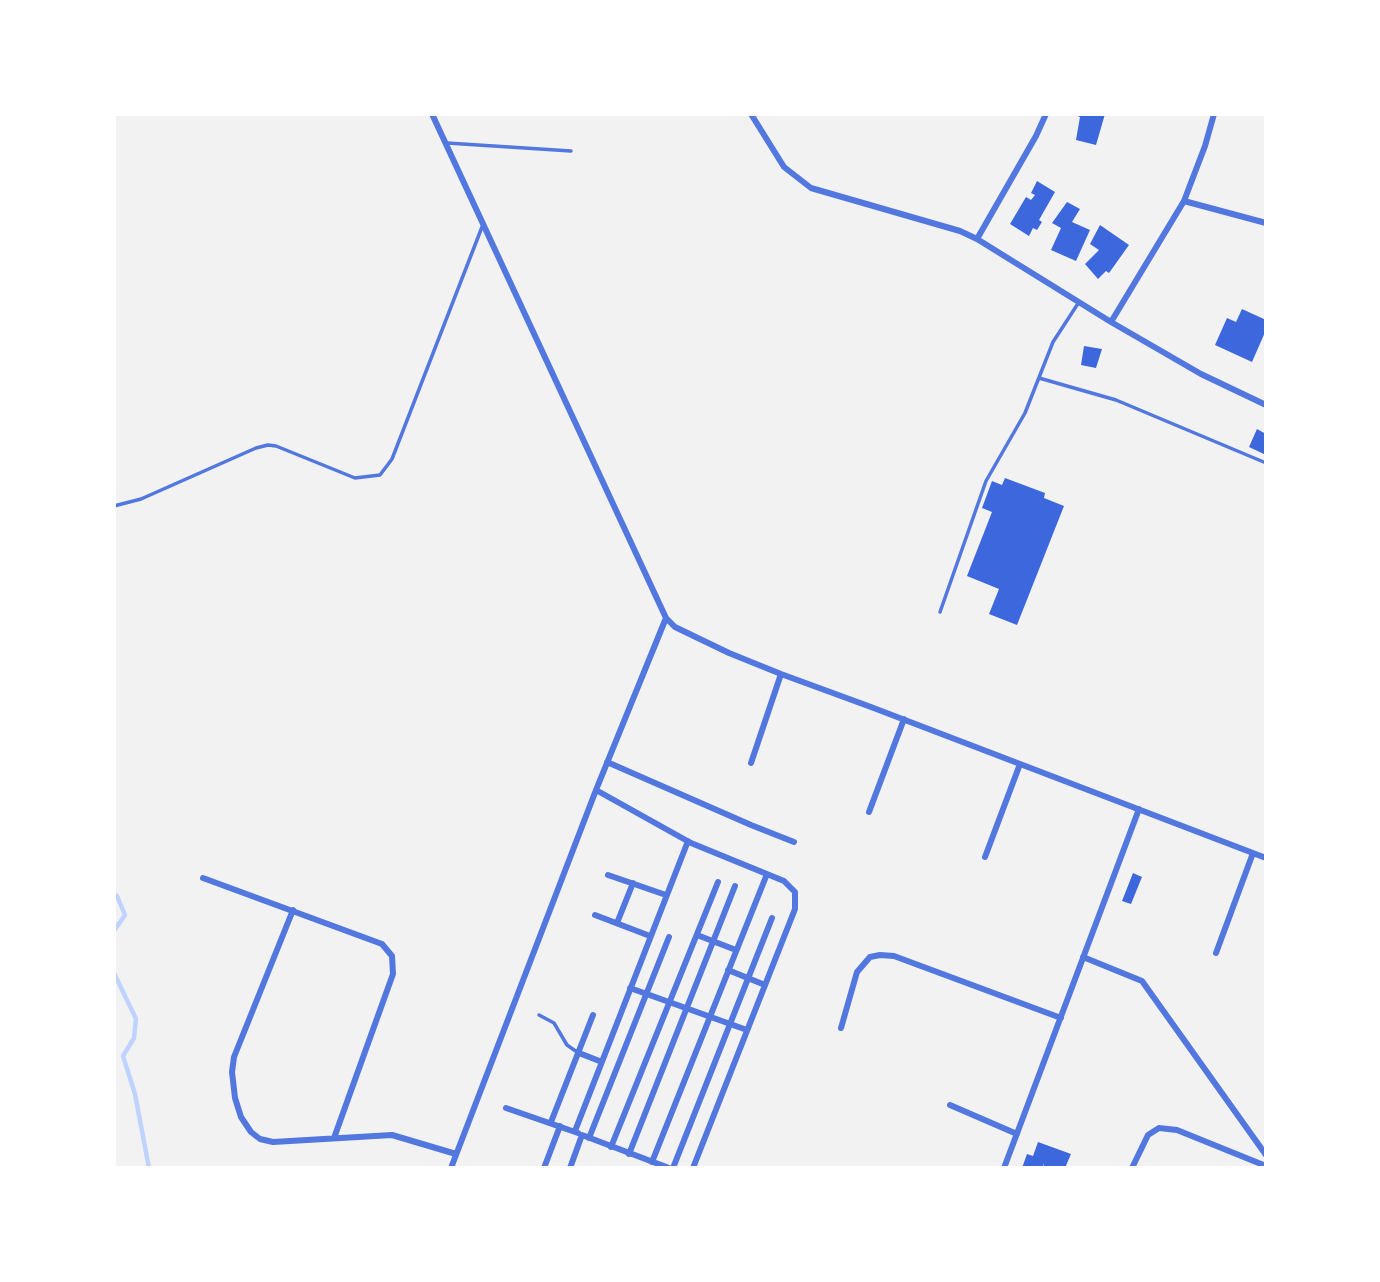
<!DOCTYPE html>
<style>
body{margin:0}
#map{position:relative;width:1380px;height:1282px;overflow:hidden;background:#f2f2f2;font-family:"Golos Text",sans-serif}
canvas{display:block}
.frame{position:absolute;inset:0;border:116px solid #fff;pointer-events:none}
</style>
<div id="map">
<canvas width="1380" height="1282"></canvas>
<div class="frame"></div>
</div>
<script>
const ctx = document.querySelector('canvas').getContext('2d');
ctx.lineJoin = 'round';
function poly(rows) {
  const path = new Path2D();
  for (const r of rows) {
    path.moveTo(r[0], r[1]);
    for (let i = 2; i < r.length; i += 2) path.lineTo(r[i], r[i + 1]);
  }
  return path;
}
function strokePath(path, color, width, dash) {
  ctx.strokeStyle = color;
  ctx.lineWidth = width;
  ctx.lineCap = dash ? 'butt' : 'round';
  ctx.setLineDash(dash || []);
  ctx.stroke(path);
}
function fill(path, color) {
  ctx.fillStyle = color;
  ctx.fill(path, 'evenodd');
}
strokePath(poly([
 [114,895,117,896,125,915,114,931],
 [114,973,136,1019,134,1038,123,1056,135,1094,149,1168]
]), '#bfd3fe', 4.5);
fill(poly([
 [1072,114,1105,114,1096,145,1076,140,1080,117],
 [1037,181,1055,192,1039,220,1042,222,1037,230,1033,228,1029,236,1010,224,1026,197,1031,200,1035,195,1031,193],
 [1067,202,1080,209,1072,222,1090,230,1076,261,1051,250,1061,228,1052,223],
 [1100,225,1129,245,1109,273,1106,271,1098,279,1085,264,1099,250,1090,244],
 [1242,309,1266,320,1266,330,1252,362,1215,345,1227,318,1236,322],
 [1084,346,1102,349,1096,368,1081,365],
 [1257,429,1266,434,1266,455,1249,447],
 [1005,478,1045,493,1044,498,1064,506,1017,625,989,614,999,589,967,576,992,512,982,508,992,481,1002,485],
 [1133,873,1142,877,1131,904,1122,901],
 [1038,1142,1071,1154,1065,1168,1043,1168,1044,1163,1042,1168,1022,1168,1027,1154,1033,1156]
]), '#3d67dc');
strokePath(poly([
 [447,143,571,151],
 [1039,378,1116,400,1266,463],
 [114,506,141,499,256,448,268,445,276,446,355,478,380,475,392,459,482,227],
 [940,612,986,481,1025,413,1053,342,1079,302],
 [539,1015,554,1023,567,1045,577,1052]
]), '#5277de', 3.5);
strokePath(poly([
 [432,114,666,618,675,627,729,653,781,674,871,707,1266,858],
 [751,114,784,167,811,188,960,231,977,239,1111,322,1201,374,1266,405],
 [1184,201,1266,223],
 [977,239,1036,136,1046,114],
 [1111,322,1184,201,1205,146,1214,114],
 [607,762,751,825,794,842],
 [751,763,781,674],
 [596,790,691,843,784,881,795,892,795,909,693,1168],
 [869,812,904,719],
 [985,857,1020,764],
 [608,875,666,895],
 [203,878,382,944,392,956,393,974,334,1138],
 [293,910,234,1057,232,1072,235,1098,241,1117,251,1132,260,1139,273,1142,392,1135,456,1154],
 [595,915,650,936],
 [617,923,633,883],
 [697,935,736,950],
 [1216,953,1253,853],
 [1083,957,1142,981,1266,1155],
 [728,970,765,985],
 [630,988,747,1030],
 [841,1028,857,972,870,957,880,955,894,956,1061,1018],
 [579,1053,602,1062],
 [950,1105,1017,1134],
 [506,1108,578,1133],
 [551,1122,593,1015],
 [575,1131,688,841],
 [589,1138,669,937],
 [611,1147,718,882],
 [629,1154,735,886],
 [652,1162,767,874],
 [451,1168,596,790,666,618],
 [544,1168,560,1126],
 [570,1168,582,1135,669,1168],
 [673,1168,772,918],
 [1004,1168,1139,809],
 [1132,1168,1148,1135,1159,1128,1177,1130,1266,1166]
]), '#5277de', 6);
</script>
